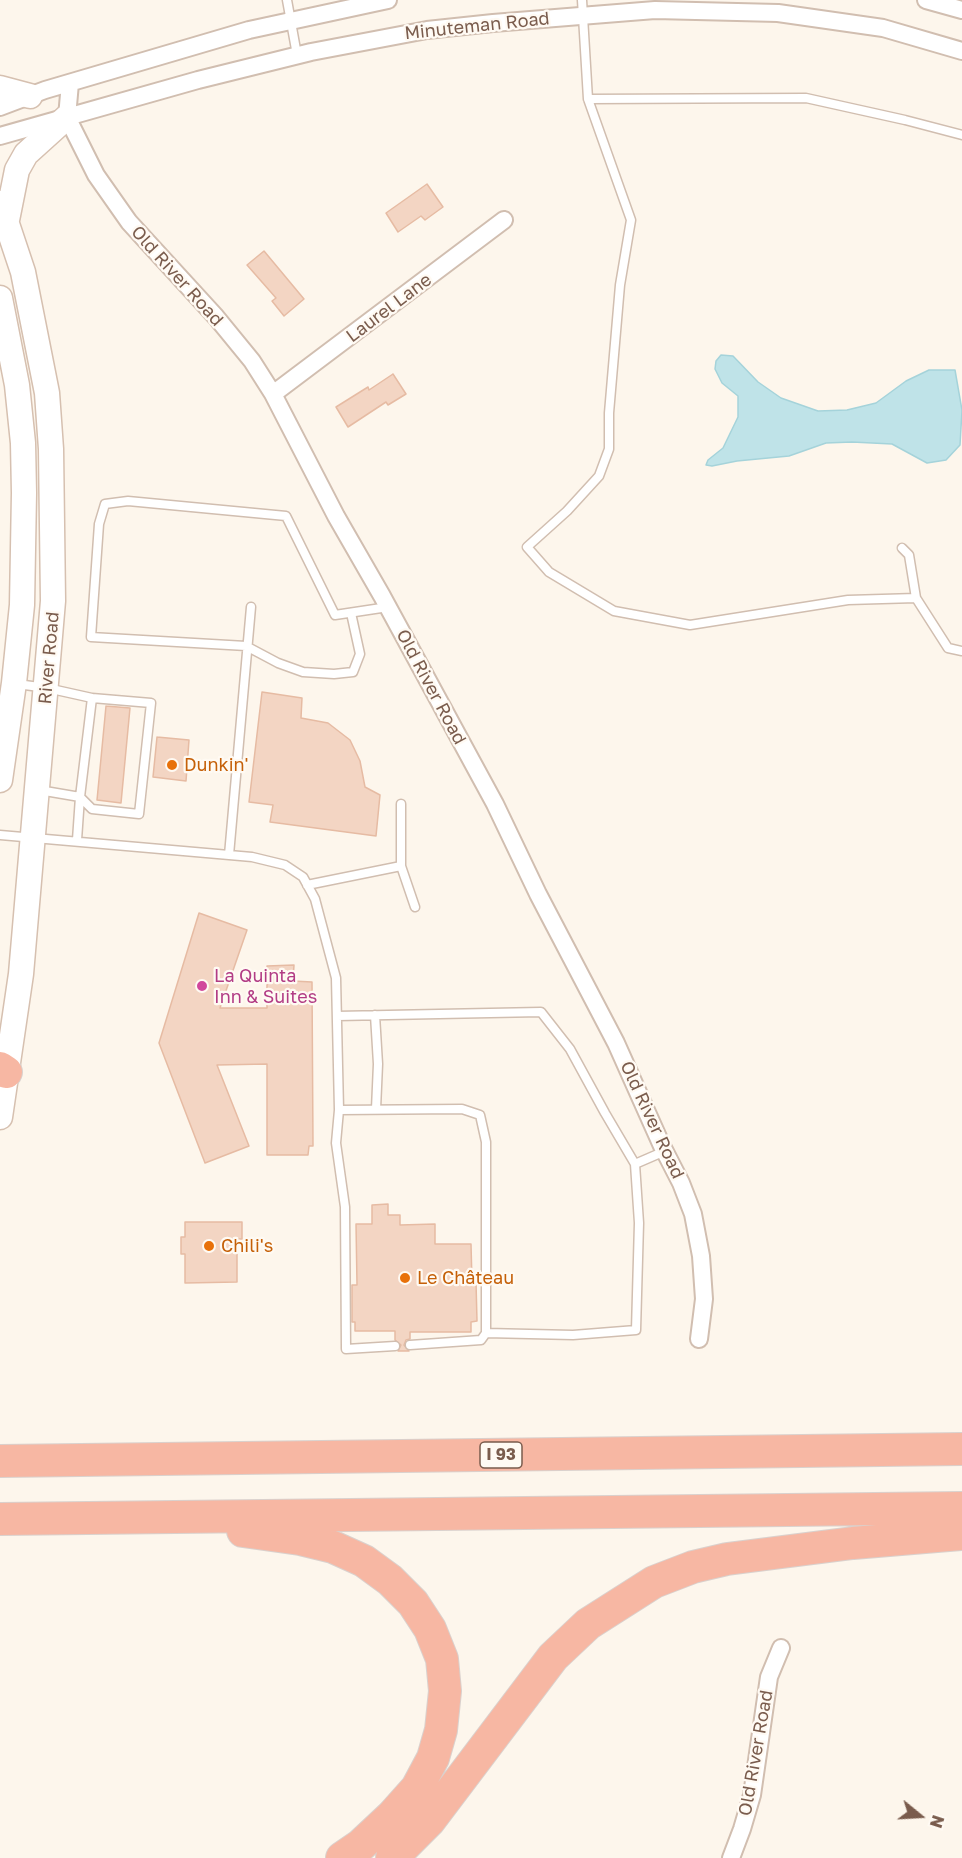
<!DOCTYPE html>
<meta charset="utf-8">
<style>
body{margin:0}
#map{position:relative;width:962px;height:1858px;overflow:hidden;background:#fdf6ec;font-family:"Golos Text",sans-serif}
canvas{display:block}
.north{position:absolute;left:890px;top:1786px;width:60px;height:60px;-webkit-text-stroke:4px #fffaf3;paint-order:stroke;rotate:108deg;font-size:16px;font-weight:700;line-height:24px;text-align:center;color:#7a5c4d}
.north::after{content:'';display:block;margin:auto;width:21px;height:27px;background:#7a5c4d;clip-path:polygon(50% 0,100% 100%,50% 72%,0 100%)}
</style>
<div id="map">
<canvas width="962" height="1858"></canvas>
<div class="north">N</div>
</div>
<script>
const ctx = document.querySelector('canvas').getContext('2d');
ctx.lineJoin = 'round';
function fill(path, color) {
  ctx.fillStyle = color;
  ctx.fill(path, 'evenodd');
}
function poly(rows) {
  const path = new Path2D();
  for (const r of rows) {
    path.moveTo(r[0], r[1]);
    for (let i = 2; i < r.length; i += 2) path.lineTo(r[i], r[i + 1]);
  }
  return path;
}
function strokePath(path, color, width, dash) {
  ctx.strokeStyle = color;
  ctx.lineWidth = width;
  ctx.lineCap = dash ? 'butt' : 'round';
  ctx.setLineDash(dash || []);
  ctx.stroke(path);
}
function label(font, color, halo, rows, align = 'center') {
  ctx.font = font + ' "Golos Text",sans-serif';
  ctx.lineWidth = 4.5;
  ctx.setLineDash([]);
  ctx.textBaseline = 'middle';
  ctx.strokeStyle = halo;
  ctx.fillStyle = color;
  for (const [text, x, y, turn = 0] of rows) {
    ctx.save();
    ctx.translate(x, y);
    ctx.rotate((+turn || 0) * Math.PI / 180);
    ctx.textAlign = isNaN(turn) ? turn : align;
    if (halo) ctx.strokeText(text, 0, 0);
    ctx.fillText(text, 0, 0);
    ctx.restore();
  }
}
const water = poly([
 [721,355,733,356,758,382,781,398,818,411,847,410,876,403,906,381,929,370,955,370,962,410,960,445,946,460,927,463,892,444,852,442,826,443,789,456,737,461,712,466,706,465,708,460,723,448,738,417,738,396,722,383,715,369,716,361,721,355]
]);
fill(water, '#bfe3e8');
strokePath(water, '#a5d3da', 1.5);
const building = poly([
 [427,184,443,207,425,220,421,216,398,232,386,213,427,184],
 [264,251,304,299,284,316,272,301,276,298,247,265,264,251],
 [393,374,406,394,388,405,386,402,348,427,336,407,368,387,369,390,393,374],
 [262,692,302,698,301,718,328,723,350,740,360,761,365,787,380,795,376,836,270,822,273,805,249,802,262,692],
 [106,706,130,708,121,803,97,800,106,706],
 [157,737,189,740,186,781,153,777,157,737],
 [199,913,247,930,220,1008,267,1008,267,966,294,965,293,981,312,982,313,1146,309,1146,308,1155,267,1155,267,1064,217,1065,249,1146,205,1163,159,1043,199,913],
 [388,1204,388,1215,400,1215,400,1225,435,1224,435,1244,471,1244,472,1282,476,1282,477,1321,471,1322,471,1332,410,1332,410,1339,406,1340,404,1345,409,1351,398,1351,401,1345,395,1340,395,1331,355,1331,355,1322,352,1322,352,1285,357,1285,356,1224,372,1224,372,1205,388,1204],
 [185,1222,242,1222,242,1239,237,1239,237,1282,185,1283,185,1254,181,1254,181,1237,185,1237,185,1222]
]);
fill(building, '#f3d5c3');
strokePath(building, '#e6bba3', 1.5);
const service = poly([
 [287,0,297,55],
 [582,0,588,99,631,220,620,285,609,413,609,449,599,476,567,511,527,547,549,572,614,611,690,625,848,600,916,598,948,648,962,651],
 [588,99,806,98,905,120,962,135],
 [902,548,909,555,916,598],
 [351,613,360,654,353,672,334,674,303,672,278,663,246,646,91,637,99,524,105,504,128,501,286,516,335,615,388,607],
 [17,684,47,688,92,698,80,797,39,790],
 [401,804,401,866],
 [0,835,252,857,285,865,303,877,315,899,336,978,339,1110,336,1143,345,1207,346,1349,395,1346],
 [77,840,80,797,92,809,139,814,151,703,92,698],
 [229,855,251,607],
 [307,885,401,866,415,907],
 [375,1015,378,1064,376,1109],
 [337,1016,541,1012,570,1049,605,1113,635,1164,665,1151],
 [339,1110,462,1109,480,1115,486,1142,486,1333,481,1340,410,1345],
 [486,1333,573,1335,636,1330,639,1223,635,1164]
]);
const minor = poly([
 [926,0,962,10],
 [70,83,67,117,96,175,129,222,216,317,252,361,273,394,336,516,382,596,495,804,538,894,616,1043,662,1146,681,1183,693,1214,701,1256,704,1299,699,1339],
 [0,107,45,90,249,30,388,0],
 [0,136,198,80,311,52,427,30,493,23,655,10,778,13,883,28,962,51],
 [273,394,504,220],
 [731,1858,742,1829,752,1795,769,1677,781,1648]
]);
const secondary = poly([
 [0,88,30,96],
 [0,203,23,272,47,393,51,449,53,601,21,974,0,1117],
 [7,220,17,170,26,154,67,117],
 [0,298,17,385,23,443,24,493,22,605,14,683,0,780]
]);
const motorway = poly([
 [0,1068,6,1072],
 [0,1461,962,1449],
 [0,1519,962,1508],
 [243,1531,300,1539,333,1547,364,1561,390,1580,413,1603,430,1629,442,1659,445,1691,441,1730,433,1758,417,1788,392,1816,361,1845,342,1858],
 [392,1858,429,1821,553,1657,588,1624,654,1582,693,1567,727,1559,853,1543,962,1534]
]);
strokePath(service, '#d1beb0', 11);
strokePath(minor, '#d1beb0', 20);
strokePath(secondary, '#d6c0b0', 27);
strokePath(motorway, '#dad1cd', 34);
strokePath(service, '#fff', 8);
strokePath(minor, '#fff', 16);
strokePath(secondary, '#fff', 24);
strokePath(motorway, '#f7b7a3', 32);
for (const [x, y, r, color] of [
 [172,765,6,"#e8710a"],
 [202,986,6,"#d1479c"],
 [209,1246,6,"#e8710a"],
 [405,1278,6,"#e8710a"]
]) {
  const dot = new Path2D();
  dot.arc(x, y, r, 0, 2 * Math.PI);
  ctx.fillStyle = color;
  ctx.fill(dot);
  strokePath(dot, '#fffaf3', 2);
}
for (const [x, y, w] of [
 [501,1455,42]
]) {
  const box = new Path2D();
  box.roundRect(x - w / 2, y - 13, w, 26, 4.5);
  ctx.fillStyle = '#fffaf3';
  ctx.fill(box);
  strokePath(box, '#7a5c4d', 1.5);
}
label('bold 16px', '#7a5c4d', null, [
 ["I 93",501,1455]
]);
label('18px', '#7a5c4d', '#fffaf3', [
 ["Minuteman Road",477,26,-6],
 ["Old River Road",177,276,48],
 ["Laurel Lane",389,308,-37],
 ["River Road",49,658,-85],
 ["Old River Road",431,687,62],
 ["Old River Road",652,1120,65],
 ["Old River Road",756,1753,-80]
]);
label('18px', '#c56008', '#fffaf3', [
 ["Dunkin'",184,765],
 ["Chili's",221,1246],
 ["Le Château",417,1278]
], 'left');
label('18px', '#b23c85', '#fffaf3', [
 ["La Quinta",214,976],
 ["Inn & Suites",214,997]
], 'left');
</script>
